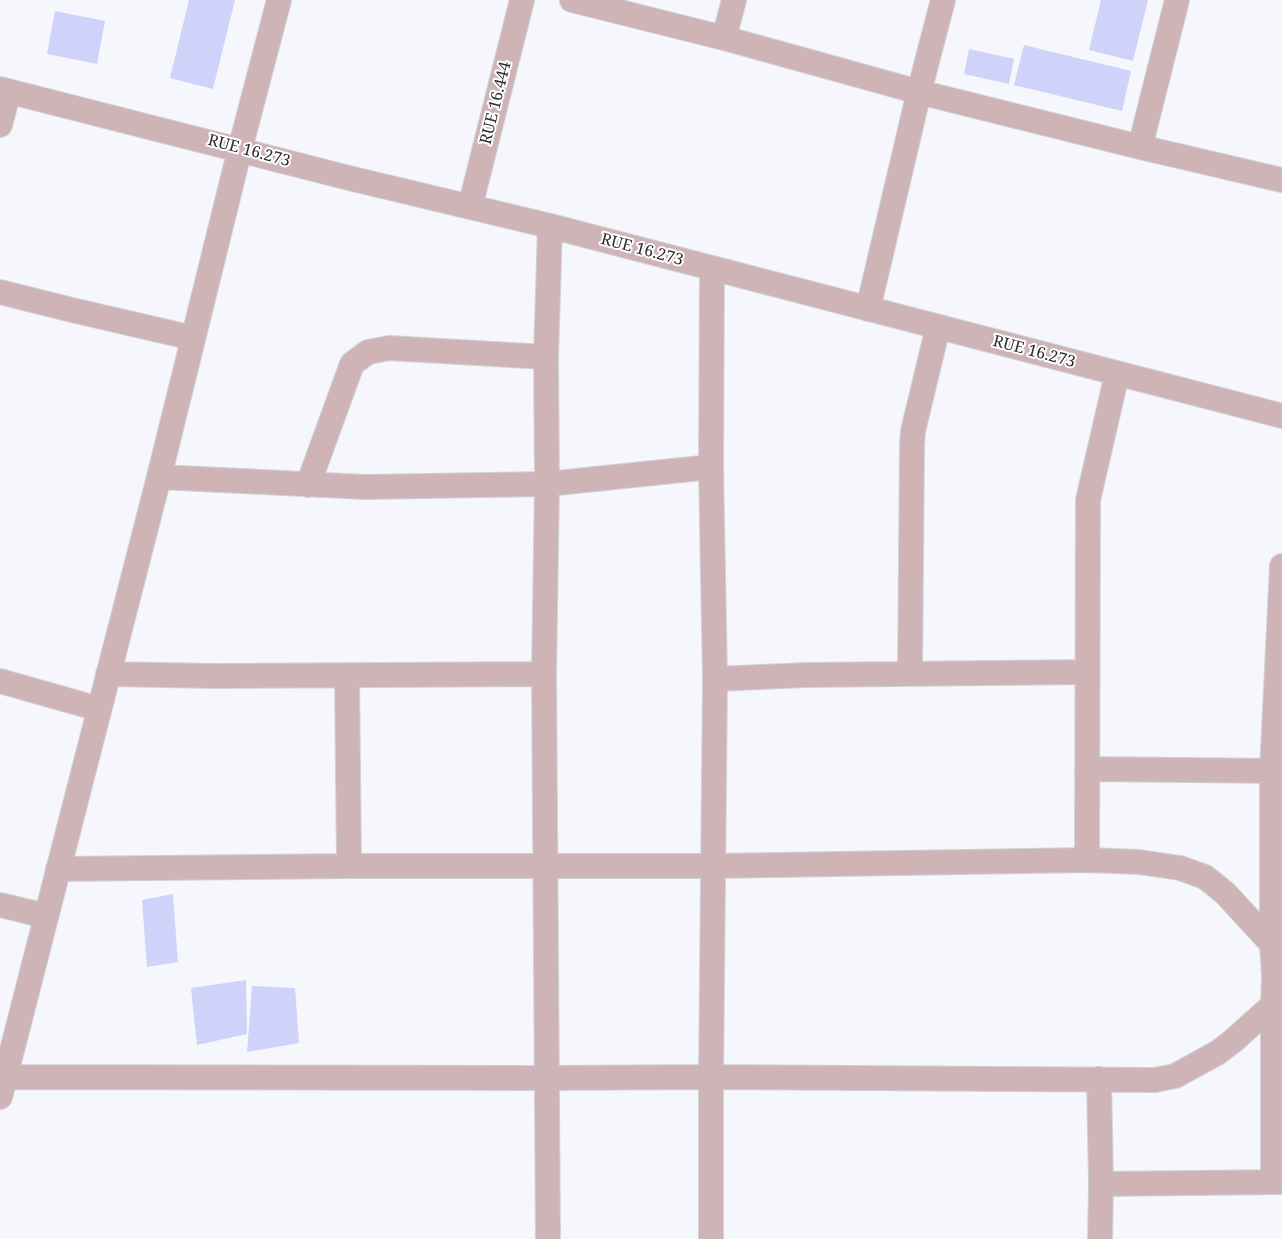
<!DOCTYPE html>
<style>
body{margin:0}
canvas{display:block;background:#f6f7fd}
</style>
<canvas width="1282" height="1239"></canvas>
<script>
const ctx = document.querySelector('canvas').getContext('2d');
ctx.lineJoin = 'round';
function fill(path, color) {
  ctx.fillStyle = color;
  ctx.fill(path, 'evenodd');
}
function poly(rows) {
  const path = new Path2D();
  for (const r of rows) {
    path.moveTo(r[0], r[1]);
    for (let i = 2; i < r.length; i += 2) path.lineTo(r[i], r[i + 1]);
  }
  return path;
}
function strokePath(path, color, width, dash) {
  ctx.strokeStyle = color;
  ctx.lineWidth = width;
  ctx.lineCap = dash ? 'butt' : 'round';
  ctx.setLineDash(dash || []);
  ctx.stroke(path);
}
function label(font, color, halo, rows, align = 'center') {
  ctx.font = font + ' "Noto Serif",serif';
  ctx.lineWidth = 4;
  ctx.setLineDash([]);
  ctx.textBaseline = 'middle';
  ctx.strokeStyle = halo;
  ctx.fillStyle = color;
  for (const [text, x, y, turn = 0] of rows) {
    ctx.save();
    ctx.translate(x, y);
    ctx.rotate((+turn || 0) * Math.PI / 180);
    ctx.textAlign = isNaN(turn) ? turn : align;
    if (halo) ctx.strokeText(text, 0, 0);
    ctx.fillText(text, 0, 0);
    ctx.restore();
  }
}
fill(poly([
 [189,0,235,0,213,89,170,78],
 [1101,0,1148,0,1133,61,1089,50],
 [55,11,105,21,97,64,47,54],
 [1024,45,1131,71,1122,111,1014,85],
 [969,49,1014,59,1009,84,964,74],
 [173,894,178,962,147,967,142,900],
 [246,980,247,1034,197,1045,191,988],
 [252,986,295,988,299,1043,247,1052]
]), '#cfd2f9');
const street = poly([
 [572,0,724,38,919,92,1140,147,1282,180],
 [724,38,734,0],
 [0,89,349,178,550,226,1282,416],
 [0,125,9,91],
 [1140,147,1177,0],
 [470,207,522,0],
 [0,292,72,310,193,338],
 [868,309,919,92,943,0],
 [159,477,365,487,547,484,711,467],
 [308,485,352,364,368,352,389,348,546,357],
 [108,674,215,676,544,674],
 [910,674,912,445,913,431,938,327],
 [347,675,349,866],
 [715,679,806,675,1087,672],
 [0,681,99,709],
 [1087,769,1282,771],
 [1087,860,1088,500,1117,374],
 [58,869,349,866,714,866,1087,860,1139,862,1180,868,1205,877,1225,893,1272,944],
 [0,905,46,916],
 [5,1077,546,1078,711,1077,1155,1080,1175,1076,1217,1053,1233,1041,1273,1005],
 [1099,1079,1101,1184,1100,1239],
 [0,1097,159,477,240,149,279,0],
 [1273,1182,1273,1005,1274,975,1272,944,1272,771,1282,566],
 [1101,1184,1282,1182],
 [548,1239,544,674,547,484,546,357,550,226],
 [711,1239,711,1077,715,679,711,467,712,268]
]);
strokePath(street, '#d2d3d8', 26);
strokePath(street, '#ceb4b7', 24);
label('16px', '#2c2d2f', '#fff', [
 ["RUE 16.444",496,103,-76],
 ["RUE 16.273",249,151,15],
 ["RUE 16.273",642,250,15],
 ["RUE 16.273",1034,352,15]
]);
</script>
